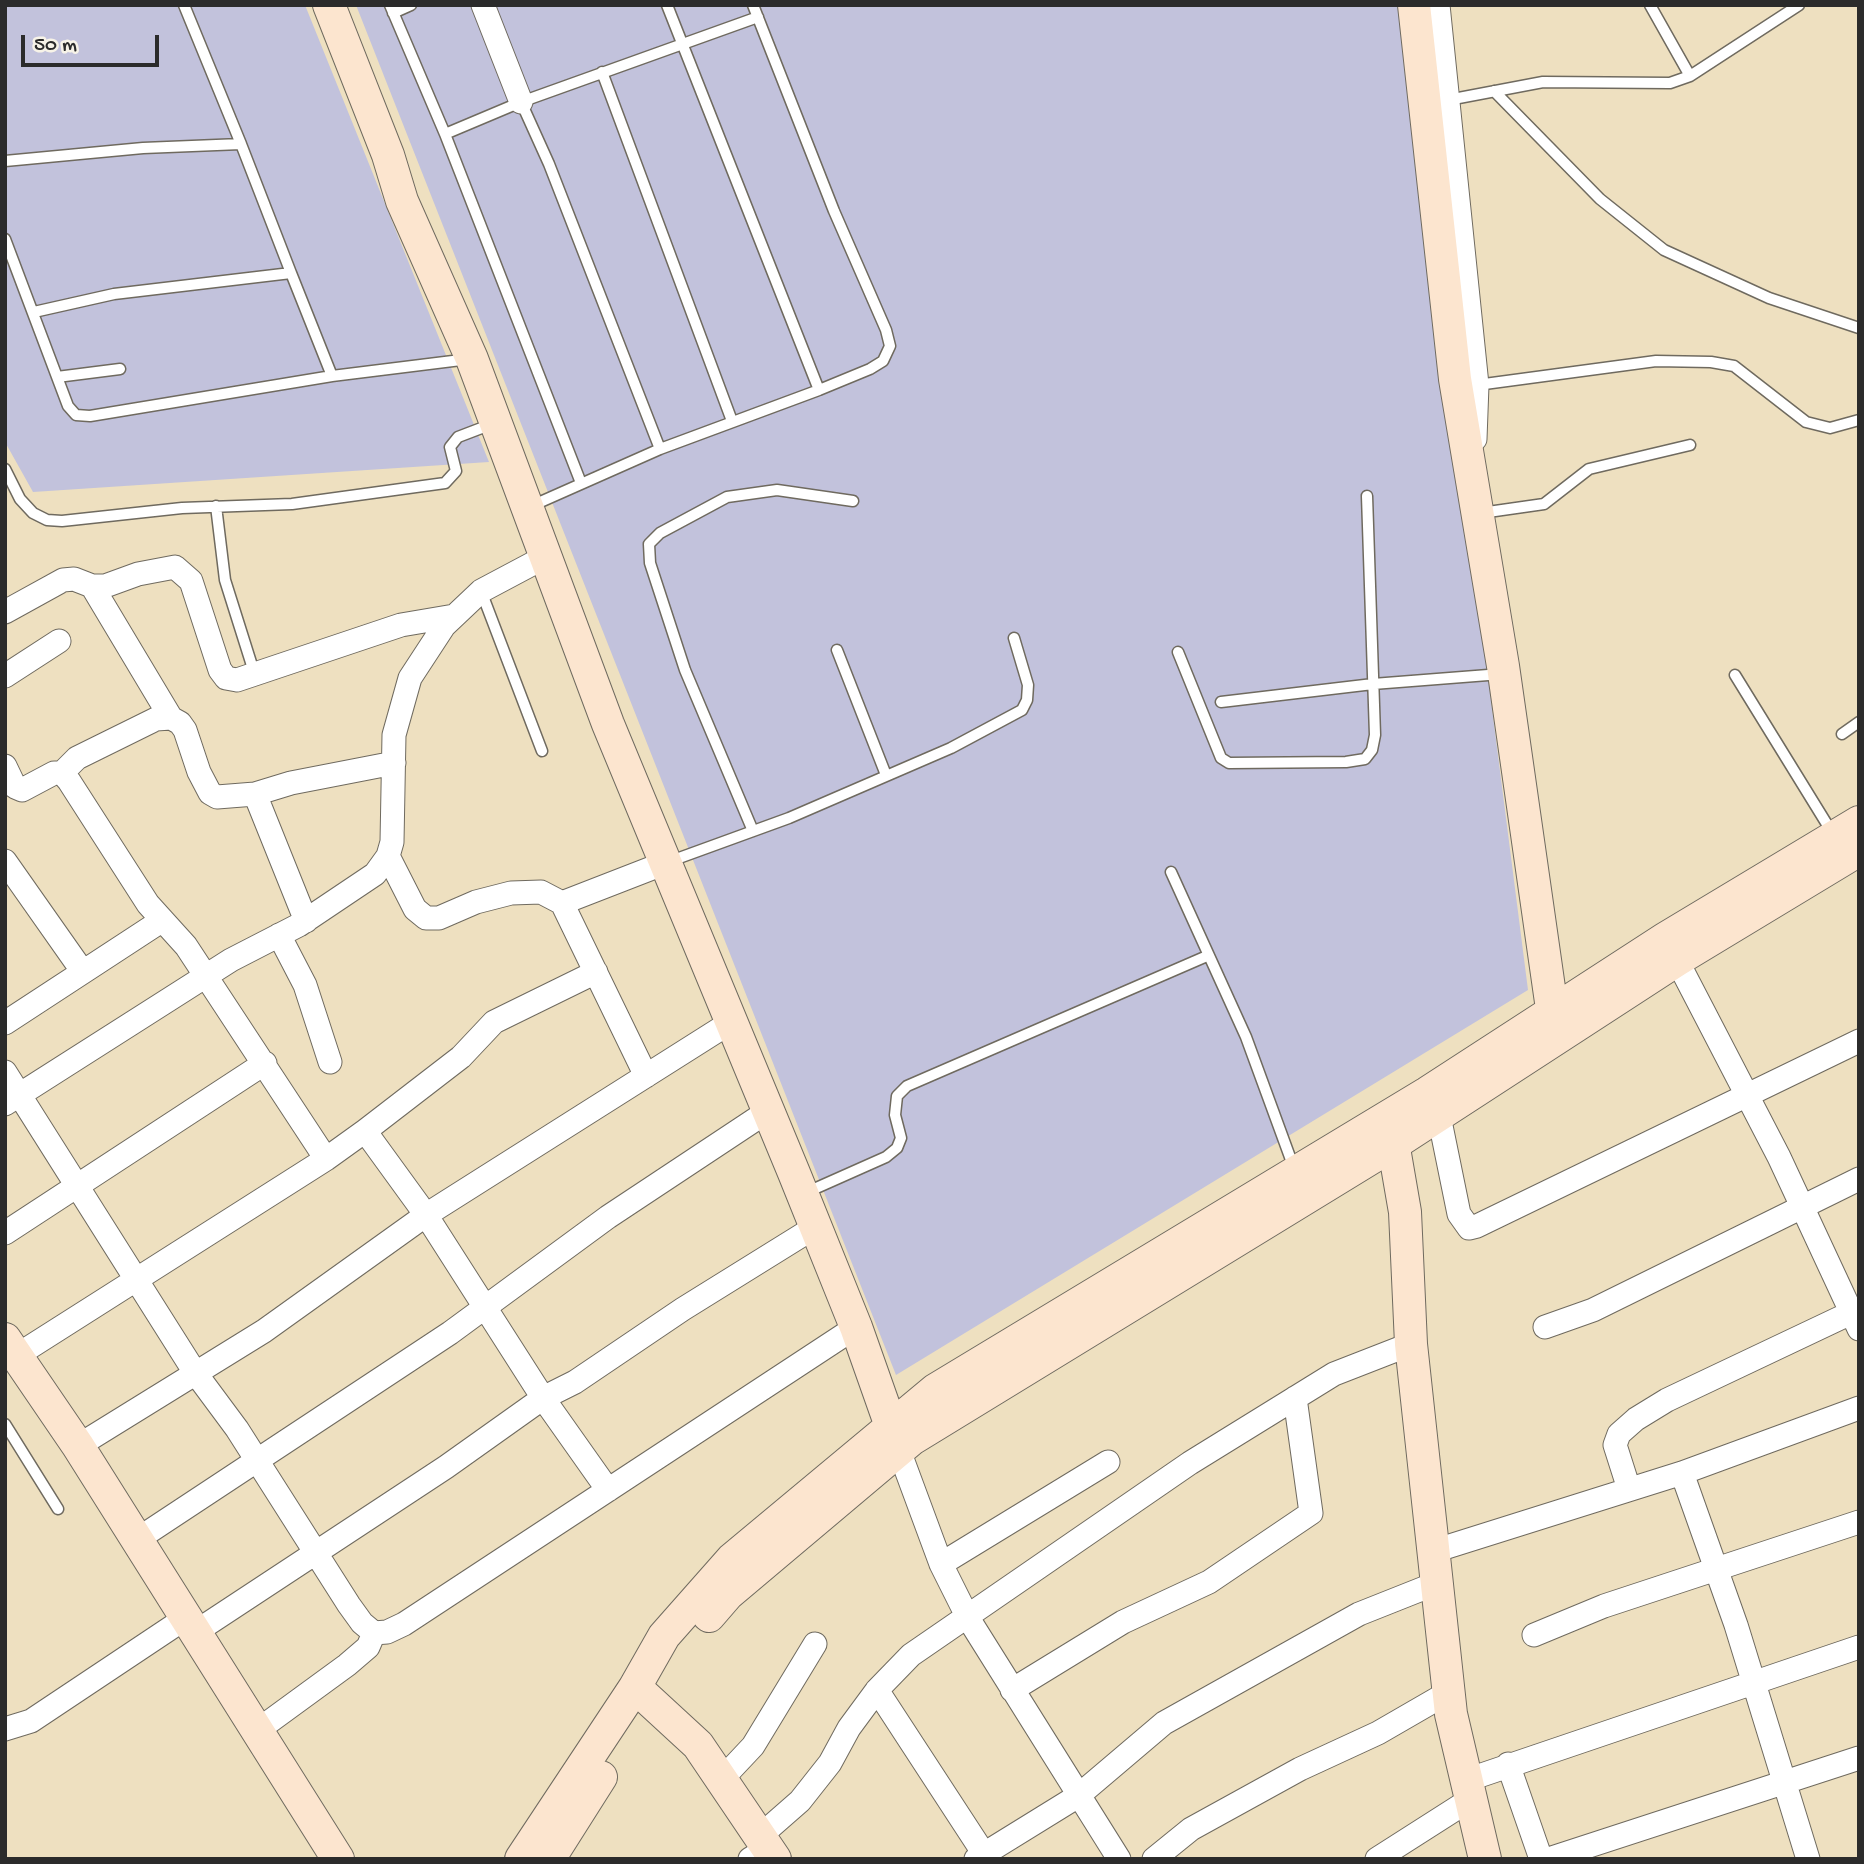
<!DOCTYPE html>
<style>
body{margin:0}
#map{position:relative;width:1864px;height:1864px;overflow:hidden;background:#eee0c0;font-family:"Gochi Hand",sans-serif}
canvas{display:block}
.frame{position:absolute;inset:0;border:7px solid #2b2b2b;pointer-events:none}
.scale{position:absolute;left:21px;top:35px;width:138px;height:32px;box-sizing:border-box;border:4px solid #2b2b2b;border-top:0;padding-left:9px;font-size:21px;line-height:24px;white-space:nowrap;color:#2b2b2b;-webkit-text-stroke:5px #f7f3e8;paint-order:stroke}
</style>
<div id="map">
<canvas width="1864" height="1864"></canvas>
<div class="frame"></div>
<div class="scale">50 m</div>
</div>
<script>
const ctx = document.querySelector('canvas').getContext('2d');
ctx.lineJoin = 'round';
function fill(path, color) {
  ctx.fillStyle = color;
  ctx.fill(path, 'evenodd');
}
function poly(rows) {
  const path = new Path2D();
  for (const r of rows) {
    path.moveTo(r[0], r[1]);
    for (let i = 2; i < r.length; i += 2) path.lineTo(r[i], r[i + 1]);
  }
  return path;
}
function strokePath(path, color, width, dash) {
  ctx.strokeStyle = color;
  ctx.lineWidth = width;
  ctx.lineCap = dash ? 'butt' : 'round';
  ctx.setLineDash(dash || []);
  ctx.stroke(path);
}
fill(poly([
 [5,5,305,5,489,462,33,492,5,442],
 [356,5,1402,5,1528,990,896,1375]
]), '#c2c2dc');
const lane = poly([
 [184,5,241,144],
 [390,5,445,134,581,483],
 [667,5,819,390,870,369,883,361,890,346,886,330,834,211,753,5],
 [1650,5,1690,76],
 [393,13,411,5],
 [602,72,732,421],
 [1494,91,1600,199,1664,250,1769,298,1859,328],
 [1448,100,1543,82,1670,83,1690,76,1799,5],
 [521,102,549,164,660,449],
 [445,134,521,102,758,17],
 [5,161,143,148,241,144,291,273],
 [5,239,68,406,76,415,90,416,332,376,469,359],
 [34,312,114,294,291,273,332,376],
 [57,377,120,369],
 [1477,385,1656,361,1711,362,1734,366,1806,422,1830,428,1859,420],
 [5,469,20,499,33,513,47,520,62,521,182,508,292,504,445,483,456,471,450,447,458,437,492,424],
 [216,506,225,580,254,672],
 [529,507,660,449,819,390],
 [1481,513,1544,504,1589,469,1690,445],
 [481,591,542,751],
 [837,650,886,775],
 [1178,652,1221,758,1229,763,1346,762,1365,759,1372,750,1375,735,1367,496],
 [1735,675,1833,834],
 [1221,702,1373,684,1501,674],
 [1842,734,1859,722],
 [753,831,685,670,650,563,649,544,660,533,727,497,777,490,853,501],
 [668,862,789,818,951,748,1022,710,1027,700,1028,685,1014,638],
 [1171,872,1246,1037,1294,1168],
 [805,1193,886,1157,897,1148,901,1138,895,1115,897,1096,907,1086,1207,956],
 [5,1424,58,1509]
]);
const street = poly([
 [483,5,521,102],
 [1438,5,1477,385,1475,439],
 [92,586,171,718],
 [5,612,63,580,74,579,92,586,105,586,138,574,175,567,191,581,220,670,226,678,237,680,401,625,454,616],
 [5,676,59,641],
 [5,766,15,787,22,790,54,773,62,773,69,781,148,904,186,946,326,1159,365,1131,426,1215,543,1398,608,1490],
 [62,773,77,758,156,719,171,718,180,723,185,730,199,772,210,793,217,797,255,794,291,783,394,763],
 [255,794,306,921],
 [388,856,415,909,426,918,439,918,476,902,511,893,541,892,562,903,646,1076],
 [5,861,83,972],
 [562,903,665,863],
 [279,935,305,985,330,1062],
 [1670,947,1779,1157,1859,1329],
 [5,1023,161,921],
 [5,1072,194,1371,237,1429,349,1605,362,1623,374,1633,387,1632,404,1624,856,1327],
 [5,1104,231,960,299,925,375,874,388,856,392,842,394,735,410,678,444,626,481,591,545,557],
 [1439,1116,1459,1214,1469,1228,1477,1226,1859,1041],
 [365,1131,461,1057,494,1022,596,972],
 [5,1233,265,1063],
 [1545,1327,1593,1310,1859,1179],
 [16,1356,326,1159],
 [894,1437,941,1564,968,1618,1119,1859],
 [78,1446,264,1331,426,1215,731,1022],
 [1682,1473,1736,1625,1808,1859],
 [1629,1489,1615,1445,1619,1434,1636,1419,1667,1400,1859,1309],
 [138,1539,450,1333,608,1217,768,1111],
 [1434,1551,1682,1473,1859,1408],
 [941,1564,1108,1462],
 [197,1631,446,1467,543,1398,575,1382,683,1309,815,1227],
 [1534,1635,1604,1606,1859,1522],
 [877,1690,984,1854],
 [1012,1690,1123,1622,1209,1582,1311,1513,1295,1398],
 [5,1729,31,1721,187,1617],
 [258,1730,347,1665,368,1647,374,1633],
 [1508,1764,1541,1859],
 [721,1780,753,1746,815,1644],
 [1467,1780,1859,1647],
 [760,1836,800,1801,830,1763,849,1728,877,1690,911,1655,1190,1463,1334,1374,1411,1344],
 [750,1859,768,1848],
 [976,1859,1078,1796,1164,1723,1359,1614,1437,1583],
 [1154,1859,1191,1829,1300,1769,1378,1733,1449,1692],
 [1377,1859,1471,1799],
 [1549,1859,1859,1758]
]);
const secondary = poly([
 [329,5,388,155,402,201,472,359,608,724,794,1173,856,1327,892,1429],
 [1414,5,1455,379,1503,666,1555,1030],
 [1390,1125,1405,1212,1411,1344,1451,1714,1485,1859],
 [5,1339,78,1446,338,1859],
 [709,1616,728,1594,912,1439,1394,1144,1677,960,1859,850],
 [635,1687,698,1745,775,1859],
 [521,1859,635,1687,664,1636,732,1559,935,1390,1427,1093,1666,938,1859,822],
 [549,1859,601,1777]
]);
strokePath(lane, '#6f6a5f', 13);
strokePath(street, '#6f6a5f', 25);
strokePath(secondary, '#6f6a5f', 34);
strokePath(lane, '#fff', 10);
strokePath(street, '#fff', 23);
strokePath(secondary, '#fce5cf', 32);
</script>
